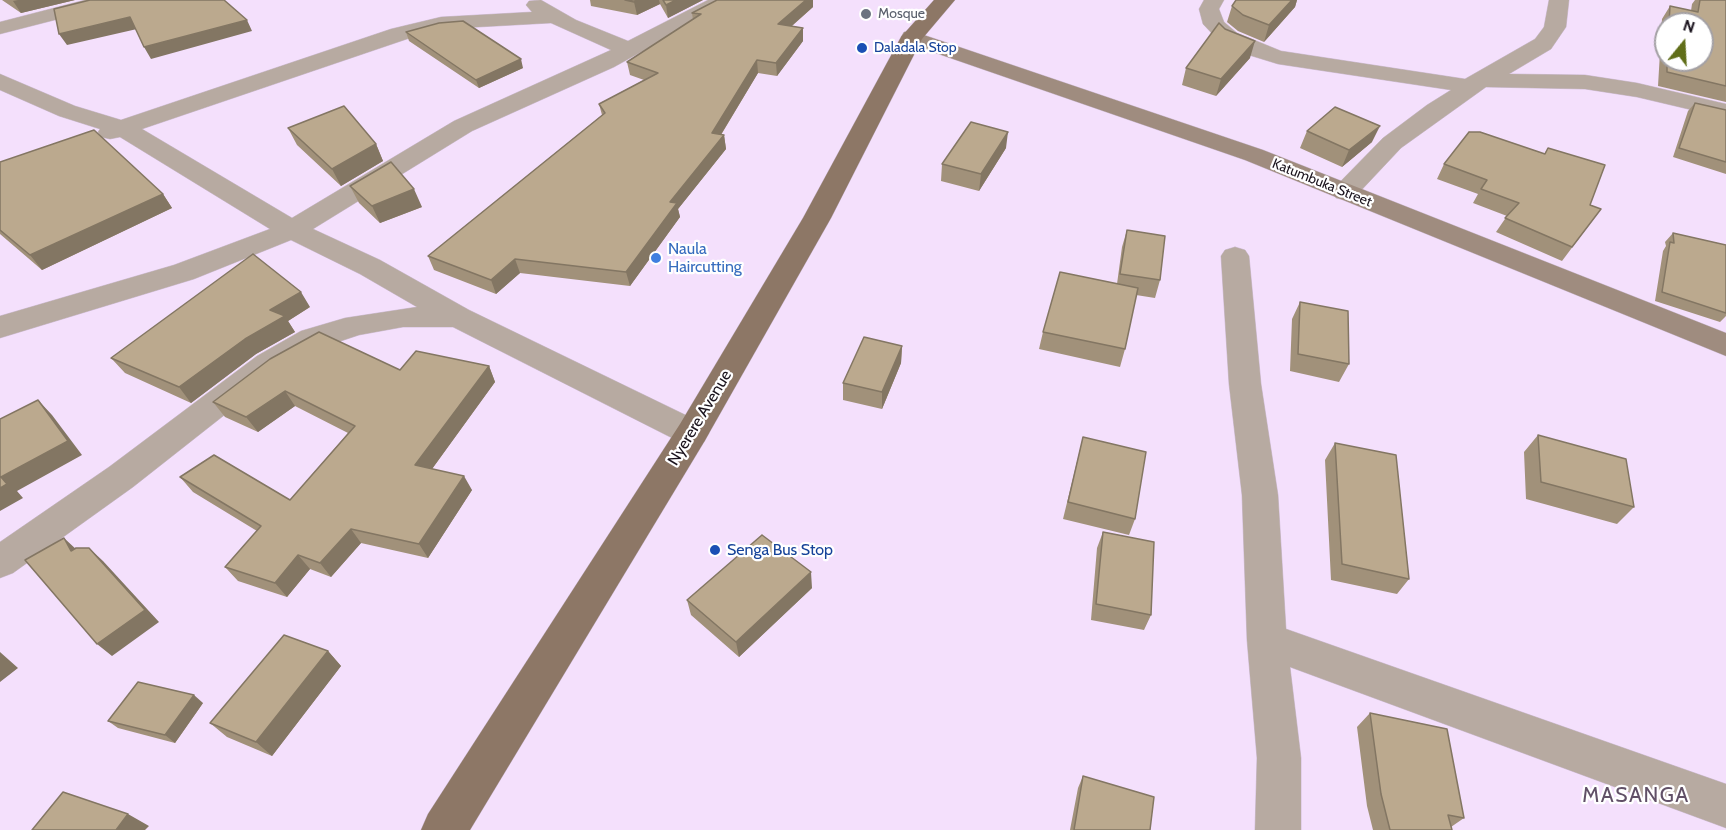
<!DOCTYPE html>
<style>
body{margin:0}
#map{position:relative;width:1726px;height:830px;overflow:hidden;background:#f4e0fc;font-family:Cabin,sans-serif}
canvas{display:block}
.north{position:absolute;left:1654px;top:12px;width:60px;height:60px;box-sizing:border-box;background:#fff;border:2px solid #a3a0a4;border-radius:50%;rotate:18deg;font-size:16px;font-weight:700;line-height:24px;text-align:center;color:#19121c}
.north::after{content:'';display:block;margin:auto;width:21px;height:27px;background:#606e19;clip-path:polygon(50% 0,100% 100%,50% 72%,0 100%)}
</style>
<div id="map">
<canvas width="1726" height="830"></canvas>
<div class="north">N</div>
</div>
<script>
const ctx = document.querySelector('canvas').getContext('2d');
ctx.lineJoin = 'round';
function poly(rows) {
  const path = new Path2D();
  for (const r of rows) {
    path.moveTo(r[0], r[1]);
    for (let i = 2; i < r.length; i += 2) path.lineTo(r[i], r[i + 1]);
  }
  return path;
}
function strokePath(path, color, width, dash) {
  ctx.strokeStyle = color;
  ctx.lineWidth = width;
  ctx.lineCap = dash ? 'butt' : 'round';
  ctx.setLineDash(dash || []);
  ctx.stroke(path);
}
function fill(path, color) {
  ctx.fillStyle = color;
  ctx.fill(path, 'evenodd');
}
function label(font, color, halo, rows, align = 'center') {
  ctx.font = font + ' Cabin,sans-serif';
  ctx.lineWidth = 4.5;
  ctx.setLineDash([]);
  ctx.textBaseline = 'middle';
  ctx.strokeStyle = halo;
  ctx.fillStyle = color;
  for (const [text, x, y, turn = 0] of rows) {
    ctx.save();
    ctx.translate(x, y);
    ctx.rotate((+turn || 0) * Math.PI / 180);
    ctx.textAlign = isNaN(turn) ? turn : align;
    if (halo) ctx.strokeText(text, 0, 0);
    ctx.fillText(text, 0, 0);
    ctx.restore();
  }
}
const street = poly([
 [85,0,120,0,117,4,0,34,0,22,85,0],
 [541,0,576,20,628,41,708,0,735,0,732,4,684,28,614,67,472,131,313,229,380,260,469,310,704,424,709,433,704,442,692,446,680,442,453,327,403,327,359,335,323,347,279,372,133,487,13,573,0,578,0,542,109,467,257,356,301,331,345,318,417,307,360,274,291,240,194,279,0,338,0,316,174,265,270,229,120,137,110,139,101,137,98,132,100,129,59,116,0,90,0,74,75,106,121,120,391,29,441,17,532,12,526,5,529,1,541,0],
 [551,23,611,50,454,121,292,218,142,129,407,39,442,29,551,23],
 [1204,0,1224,0,1219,9,1224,22,1237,33,1281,51,1465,79,1535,39,1544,27,1549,0,1569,0,1566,27,1551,49,1509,74,1585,75,1637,83,1726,104,1726,118,1637,97,1585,89,1486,87,1401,148,1354,198,1345,200,1336,198,1332,192,1336,186,1383,138,1427,105,1451,90,1278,64,1239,52,1221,43,1203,24,1199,9,1204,0],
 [1235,247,1245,250,1249,256,1261,384,1278,495,1286,629,1726,784,1726,828,1290,667,1301,758,1301,830,1255,830,1257,758,1247,640,1242,495,1229,384,1221,256,1225,250,1235,247]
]);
const secondary = poly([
 [912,31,1263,150,1726,333,1726,356,1245,160,904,42,901,37,904,32,912,31]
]);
const primary = poly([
 [934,0,955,0,922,39,831,218,704,442,470,830,421,830,428,814,680,424,803,218,901,37,934,0]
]);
strokePath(street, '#d1bfd8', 1);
strokePath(secondary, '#d1bfd8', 1);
strokePath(primary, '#d1bfd8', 1);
fill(street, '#b7aaa1');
fill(secondary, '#9f8c7f');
fill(primary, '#8d7766');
fill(poly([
 [2,0,75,0,21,13],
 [590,0,703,0,668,18,660,4,637,15,591,6],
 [717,0,813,0,813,7,792,26,803,28,803,41,777,76,758,73,721,135,724,135,726,149,678,209,680,217,630,286,520,273,496,294,434,270,428,256,602,115,599,104,644,80,630,75,627,62,693,20,692,13],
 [1236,0,1297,0,1295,7,1264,42,1238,31,1227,22,1232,6],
 [1695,0,1726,0,1726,102,1658,86,1662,19,1670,6,1691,11,1692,4],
 [1666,24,1702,24,1702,60,1666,60],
 [406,32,523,68,479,88,409,41],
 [1250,58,1216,96,1182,85,1186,68],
 [1695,103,1726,110,1726,174,1673,157,1688,111],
 [288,128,376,144,383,161,341,186,297,145],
 [1307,131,1372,142,1342,167,1300,148],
 [1006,148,979,191,941,181,942,164],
 [1548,148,1590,205,1601,209,1562,261,1496,232,1507,216,1473,203,1478,194,1437,179,1444,164,1544,154],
 [0,162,163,194,172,208,42,270,0,234],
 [350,186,422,207,380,223,359,203],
 [1127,230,1160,280,1155,298,1136,295,1125,349,1120,367,1039,349,1043,332,1117,284,1122,247],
 [1673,233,1726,245,1726,316,1720,322,1655,301,1663,251,1666,246,1665,242],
 [1300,302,1349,364,1339,382,1290,371,1292,319],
 [310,307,288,321,295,332,256,354,191,403,125,373,111,358],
 [902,346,901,363,882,409,843,400,843,383],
 [489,366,495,382,432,469,472,490,428,558,361,543,331,577,310,569,287,597,238,581,225,567,257,531,193,492,180,477,290,500,348,433,295,406,258,432,225,417,213,402,400,370],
 [1538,435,1634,507,1617,524,1526,499,1524,452],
 [1083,437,1135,519,1129,535,1063,519],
 [1335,443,1409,579,1397,594,1331,580,1325,460],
 [1103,532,1151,615,1144,630,1091,620,1097,548],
 [812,588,739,657,691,615,687,600],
 [328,651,341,666,272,756,227,737,210,723],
 [203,703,175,743,118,728,108,721],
 [1370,713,1464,818,1451,827,1452,830,1373,830,1367,806,1357,727],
 [1083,776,1150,830,1070,830,1078,788]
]), '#a1917a');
fill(poly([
 [18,0,75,0,21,13,13,1],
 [638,0,659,0,660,4,637,15,634,2],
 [676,0,703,0,668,18,666,5],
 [806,0,813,0,813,7,779,37,778,24],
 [1292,0,1297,0,1295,7,1264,42,1269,25],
 [130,17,137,29,67,45,59,34],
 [247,20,252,31,151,59,144,47],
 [803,28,803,41,777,76,776,63],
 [1255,41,1250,58,1216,96,1221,79],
 [521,59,523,68,479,88,476,80],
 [757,60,758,73,714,146,712,133],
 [1380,126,1372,142,1342,167,1349,150],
 [1008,132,1006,148,979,191,981,174],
 [724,135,726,149,678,209,680,217,630,286,626,272,670,202],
 [376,144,383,161,341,186,332,169],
 [414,189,422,207,380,223,372,206],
 [163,194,172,208,42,270,30,255],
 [515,259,520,273,496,294,491,280],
 [301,292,310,307,288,321,295,332,256,354,191,403,179,387,270,310],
 [902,346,901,363,882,409,882,392],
 [489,366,495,382,424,480,415,465],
 [285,391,295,406,258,432,246,417],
 [38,400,52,415,82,455,17,491,23,498,0,511,0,488,1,477],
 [464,476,472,490,428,558,419,544],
 [351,529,361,543,331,577,320,563],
 [64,538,78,551,71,551],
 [89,548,103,561,159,622,112,656,97,644],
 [298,555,310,569,287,597,275,583],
 [811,572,812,588,739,657,736,642],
 [328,651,341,666,272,756,256,742],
 [0,652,18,668,0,682],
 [194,695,203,703,175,743,165,735],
 [128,814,149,826,145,830,116,830]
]), '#837663');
const building = poly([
 [90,0,224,0,247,20,144,47,130,17,59,34,54,9,90,0],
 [625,0,638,0,634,2,625,0],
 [663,0,676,0,666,5,663,0],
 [717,0,806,0,778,24,803,28,776,63,757,60,712,133,724,135,670,202,677,203,626,272,515,259,491,280,428,256,605,113,599,104,658,73,627,62,701,14,692,13,717,0],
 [1236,0,1292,0,1269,25,1243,15,1232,6,1236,0],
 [1700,0,1726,0,1726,86,1667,72,1667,60,1702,60,1702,24,1669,24,1670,6,1698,12,1700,0],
 [463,21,521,59,476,80,406,32,439,23,463,21],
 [1219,23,1225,29,1255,41,1221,79,1186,68,1219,23],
 [1695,103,1726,110,1726,162,1679,148,1695,103],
 [344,106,376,144,332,169,288,128,344,106],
 [1335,107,1380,126,1349,150,1307,131,1335,107],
 [971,122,1008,132,981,174,942,164,971,122],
 [94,130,163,194,30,255,0,230,0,162,94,130],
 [1469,132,1480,132,1545,154,1548,148,1605,165,1590,205,1601,209,1572,247,1505,218,1519,203,1481,189,1487,180,1444,164,1469,132],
 [391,162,414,189,372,206,350,186,391,162],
 [1127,230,1165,236,1160,280,1120,274,1127,230],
 [1673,233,1726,245,1726,313,1662,292,1670,242,1674,243,1673,233],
 [253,254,301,292,270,310,285,316,245,339,179,387,111,358,253,254],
 [1060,272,1138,288,1125,349,1043,332,1060,272],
 [1300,302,1348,311,1349,364,1298,354,1300,302],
 [319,332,400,370,416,351,489,366,415,465,464,476,419,544,351,529,320,563,298,555,275,583,225,567,261,526,180,477,214,455,290,500,355,426,285,391,246,417,213,402,270,359,319,332],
 [864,337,902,346,882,392,843,383,864,337],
 [38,400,68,441,1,477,7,484,0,488,0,419,38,400],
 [1538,435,1626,459,1634,507,1541,482,1538,435],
 [1083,437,1146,452,1135,519,1068,502,1083,437],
 [1335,443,1396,455,1409,579,1342,564,1335,443],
 [1103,532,1154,542,1151,615,1096,604,1103,532],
 [762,535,811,572,736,642,687,600,762,535],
 [64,538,71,551,76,548,89,548,145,610,97,644,25,560,64,538],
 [284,635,328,651,256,742,210,723,284,635],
 [138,682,194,695,165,735,108,721,138,682],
 [1370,713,1447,729,1464,818,1448,815,1452,830,1390,830,1381,794,1370,713],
 [1083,776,1154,797,1150,830,1074,830,1083,776],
 [63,792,128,814,116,830,32,830,63,792]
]);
fill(building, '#bba98e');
strokePath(building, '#837663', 1.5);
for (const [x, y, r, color] of [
 [866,14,6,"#6b7280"],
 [862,48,6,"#1a4fb4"],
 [656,258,6,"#3f7fe0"],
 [715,550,6,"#1a4fb4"]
]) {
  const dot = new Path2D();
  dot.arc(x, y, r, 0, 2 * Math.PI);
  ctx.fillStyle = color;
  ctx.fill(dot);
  strokePath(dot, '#fff', 2);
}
label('14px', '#5b616d', '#fff', [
 ["Mosque",878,14]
], 'left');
label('14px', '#164399', '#fff', [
 ["Daladala Stop",874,48]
], 'left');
label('14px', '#19121c', '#fff', [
 ["Katumbuka Street",1322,183,22]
]);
label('16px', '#366cbe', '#fff', [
 ["Naula",668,249],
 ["Haircutting",668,267]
], 'left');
label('16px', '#19121c', '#fff', [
 ["Nyerere Avenue",700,418,-59]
]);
label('16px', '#164399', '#fff', [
 ["Senga Bus Stop",727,550]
], 'left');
ctx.letterSpacing = '1.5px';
label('21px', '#615067', '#fff', [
 ["MASANGA",1636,796]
]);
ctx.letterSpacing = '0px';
</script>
